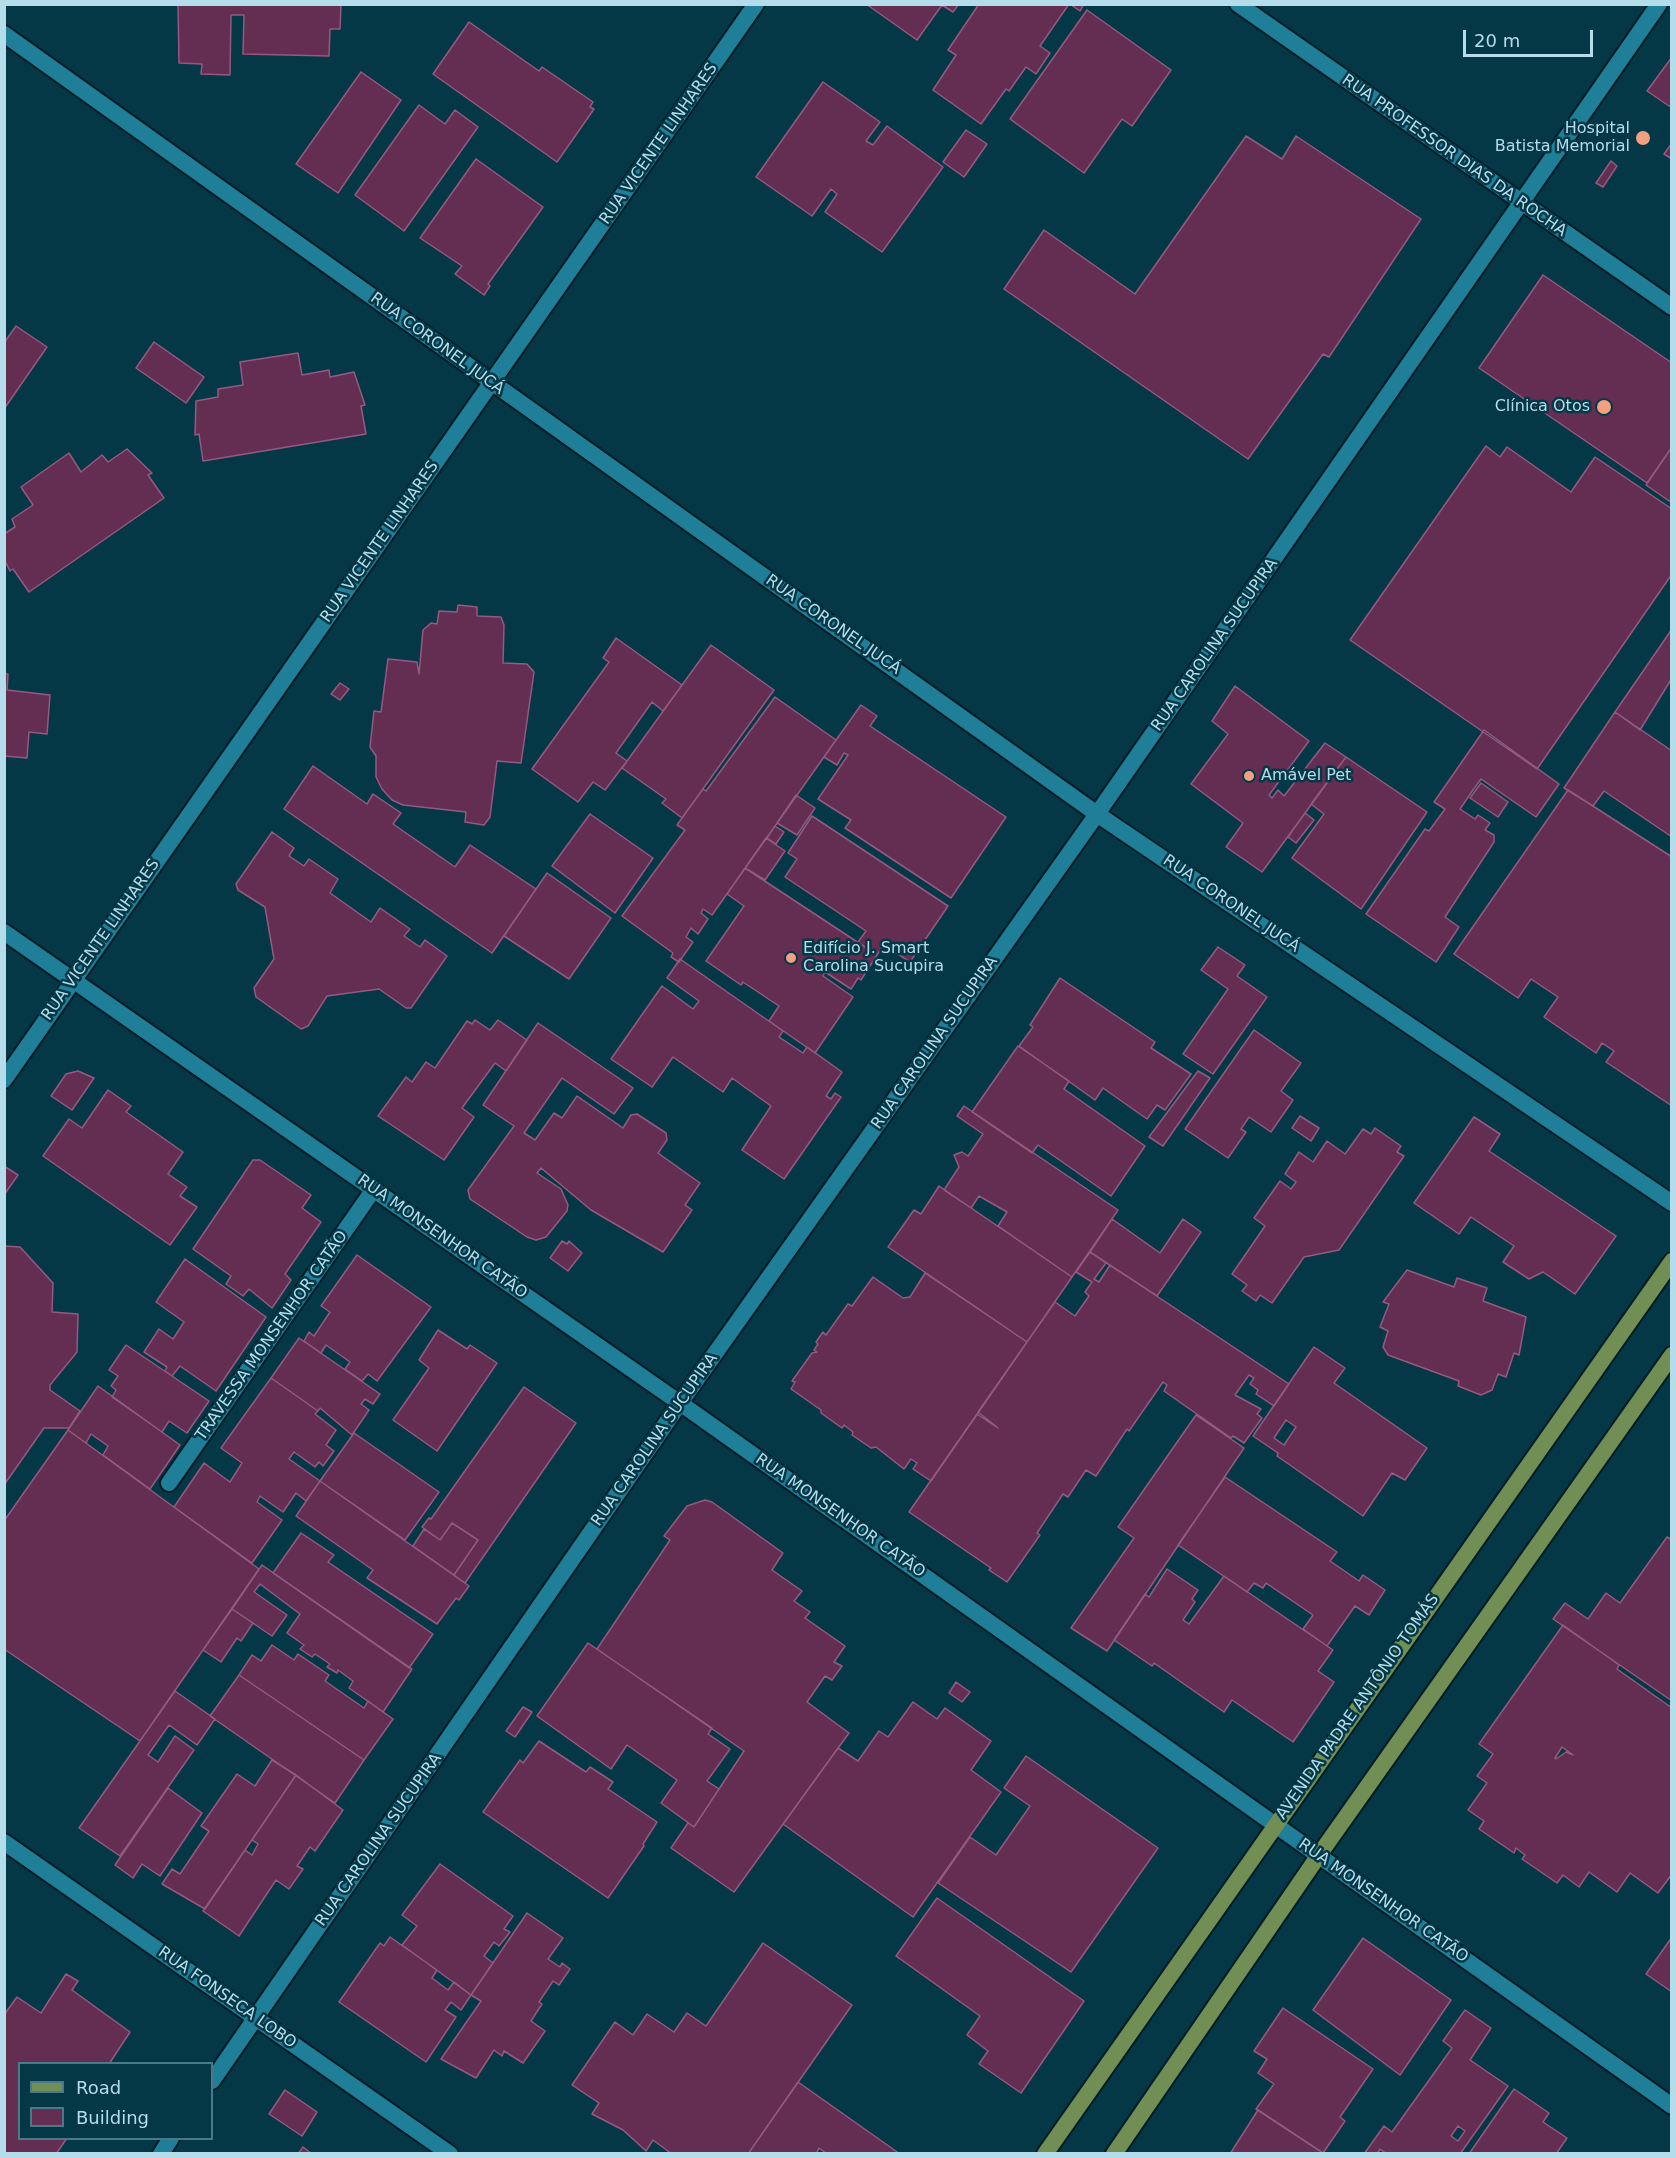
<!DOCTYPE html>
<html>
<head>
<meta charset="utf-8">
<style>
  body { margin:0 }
  #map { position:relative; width:1676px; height:2158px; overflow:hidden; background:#043846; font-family:"DejaVu Sans",sans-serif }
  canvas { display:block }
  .frame { position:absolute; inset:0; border:6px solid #b4dcea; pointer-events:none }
  .legend { position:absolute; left:18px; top:2062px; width:195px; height:78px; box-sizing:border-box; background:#043846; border:2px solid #4a7a88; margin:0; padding:8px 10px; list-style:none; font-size:18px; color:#b4dcea }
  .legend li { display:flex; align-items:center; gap:12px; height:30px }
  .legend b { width:30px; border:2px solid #4a7a88 }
  .scale { position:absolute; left:1463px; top:30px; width:130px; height:27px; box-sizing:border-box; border:3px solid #b4dcea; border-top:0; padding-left:8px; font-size:18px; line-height:21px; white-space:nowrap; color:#b4dcea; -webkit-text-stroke:4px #043846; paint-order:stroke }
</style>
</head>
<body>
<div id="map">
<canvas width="1676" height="2158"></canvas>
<div class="frame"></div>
<ul class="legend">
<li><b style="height:8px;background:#718e54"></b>Road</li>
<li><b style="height:16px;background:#642d52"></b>Building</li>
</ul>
<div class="scale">20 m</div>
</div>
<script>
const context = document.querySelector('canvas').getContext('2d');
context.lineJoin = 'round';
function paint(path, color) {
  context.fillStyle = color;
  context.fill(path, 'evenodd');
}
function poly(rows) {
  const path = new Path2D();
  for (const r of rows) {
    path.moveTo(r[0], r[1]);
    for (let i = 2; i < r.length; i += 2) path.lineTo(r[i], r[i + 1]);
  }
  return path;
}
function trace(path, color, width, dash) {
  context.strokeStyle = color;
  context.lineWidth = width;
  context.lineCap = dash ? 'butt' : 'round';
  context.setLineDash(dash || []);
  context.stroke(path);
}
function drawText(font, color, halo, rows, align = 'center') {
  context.font = font + ' "DejaVu Sans",sans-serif';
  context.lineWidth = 5;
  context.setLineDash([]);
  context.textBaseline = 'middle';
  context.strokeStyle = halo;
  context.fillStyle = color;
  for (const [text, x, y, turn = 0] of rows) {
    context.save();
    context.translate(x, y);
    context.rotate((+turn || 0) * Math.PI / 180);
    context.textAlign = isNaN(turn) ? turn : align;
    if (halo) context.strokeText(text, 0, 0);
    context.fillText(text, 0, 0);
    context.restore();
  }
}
const building = poly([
  [178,4,341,4,340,29,330,29,329,56,243,54,244,15,231,15,230,75,201,74,202,64,179,63,178,4],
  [866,4,959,4,953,12,942,5,917,40,866,4],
  [979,4,1069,4,1040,46,1050,53,1036,74,1026,67,1009,91,1006,89,981,124,933,90,956,55,948,50,979,4],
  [1070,4,1084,4,1080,11,1070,4],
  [1087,10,1171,70,1132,126,1122,119,1084,173,1010,119,1087,10],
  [469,22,539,71,542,67,593,102,590,107,594,109,557,162,433,74,469,22],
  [1672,57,1672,108,1647,91,1672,57],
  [361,72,401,100,338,193,296,164,361,72],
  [823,82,880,122,866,141,873,145,887,126,943,167,882,252,825,212,837,194,831,189,812,216,756,177,823,82],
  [419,105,445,124,455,110,478,127,404,231,355,195,419,105],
  [966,130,987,144,964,177,943,162,966,130],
  [1246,136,1282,159,1296,136,1421,219,1329,357,1323,354,1248,459,1004,289,1044,230,1135,294,1246,136],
  [1672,143,1672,159,1664,154,1672,143],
  [476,159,543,207,488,284,490,286,484,295,455,274,462,266,420,238,476,159],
  [1611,161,1617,166,1603,187,1596,183,1611,161],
  [1543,275,1672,363,1672,447,1647,483,1479,368,1543,275],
  [16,326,47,347,4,409,4,343,16,326],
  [154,342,204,377,186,403,136,368,154,342],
  [298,353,302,375,329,370,330,377,354,372,365,405,361,406,366,434,203,461,199,434,195,435,196,401,218,397,218,389,243,385,240,362,298,353],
  [1486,446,1500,457,1507,447,1571,492,1595,457,1672,509,1672,574,1537,769,1350,640,1486,446],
  [1672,447,1672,503,1646,485,1672,447],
  [127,449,152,473,148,475,164,498,29,592,13,569,10,571,4,559,4,534,15,527,12,519,33,505,21,487,69,453,81,472,102,455,108,462,127,449],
  [458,605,477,607,477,616,501,617,504,625,503,663,527,664,534,672,521,763,497,761,490,817,484,825,465,822,466,812,403,805,392,800,382,789,376,777,376,756,370,747,374,711,381,712,388,659,417,662,419,674,423,630,431,623,437,624,439,611,457,612,458,605],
  [1672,629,1672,678,1640,730,1615,712,1672,629],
  [616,638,682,685,663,711,652,702,616,753,627,761,605,790,593,782,578,802,532,769,609,662,603,658,616,638],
  [711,645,774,690,682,818,662,803,666,799,622,768,711,645],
  [4,674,8,674,7,690,50,695,47,734,29,732,27,758,4,756,4,674],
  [340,683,349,689,340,700,331,694,340,683],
  [1235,686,1309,741,1269,795,1272,798,1278,790,1284,796,1325,743,1346,757,1262,872,1226,847,1243,823,1191,784,1228,734,1212,721,1235,686],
  [775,697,836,740,712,915,703,909,701,913,708,919,698,934,691,928,686,937,693,942,679,962,671,957,673,953,622,916,685,830,677,825,703,789,706,791,775,697],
  [861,705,877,716,870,726,1006,817,951,898,845,828,851,820,818,799,848,755,844,753,837,765,824,757,861,705],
  [1615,712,1672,751,1672,837,1604,791,1593,806,1564,788,1615,712],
  [1484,730,1559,784,1536,817,1481,779,1473,790,1460,809,1475,819,1478,815,1490,823,1485,830,1494,835,1494,842,1445,917,1459,927,1436,962,1366,914,1425,829,1429,831,1445,809,1434,802,1484,730],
  [1346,757,1427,812,1361,909,1292,858,1324,814,1311,804,1346,757],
  [313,766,367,804,373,794,401,813,393,824,455,867,470,845,536,889,492,953,284,809,313,766],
  [1481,783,1508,802,1498,817,1470,798,1481,783],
  [1568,790,1672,857,1672,1106,1606,1062,1614,1051,1602,1043,1596,1053,1544,1017,1558,997,1531,979,1518,998,1454,954,1568,790],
  [796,795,815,808,797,835,777,823,796,795],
  [1305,813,1314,820,1296,843,1288,837,1305,813],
  [590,814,653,858,615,913,552,866,590,814],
  [812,816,948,906,910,962,884,945,877,955,858,942,866,931,785,877,797,859,788,853,812,816],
  [775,826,784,832,776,844,767,838,775,826],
  [272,832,294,848,289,856,304,866,309,859,338,879,330,893,371,922,380,908,410,929,404,936,420,947,425,940,447,956,411,1008,406,1008,379,989,327,996,308,1026,301,1029,256,997,254,988,274,959,265,907,238,890,236,884,272,832],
  [766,838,785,851,765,880,745,868,766,838],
  [745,868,877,955,861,980,858,978,851,989,825,972,823,976,853,997,815,1053,769,1021,779,1006,743,982,741,985,706,961,744,906,727,894,745,868],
  [547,873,611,918,569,979,504,936,547,873],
  [1218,947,1245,965,1237,976,1267,997,1213,1074,1183,1054,1228,989,1201,970,1218,947],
  [680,959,783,1031,779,1037,803,1053,807,1047,842,1072,826,1096,831,1099,835,1093,841,1097,784,1179,742,1150,771,1106,732,1078,723,1092,673,1057,652,1087,611,1059,662,986,693,1009,699,1001,667,978,680,959],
  [1060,978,1155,1042,1151,1048,1191,1074,1165,1110,1157,1105,1147,1119,1103,1088,1095,1100,1019,1046,1033,1027,1030,1025,1060,978],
  [475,1020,490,1030,498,1020,527,1040,506,1071,495,1063,462,1108,474,1117,444,1160,378,1116,406,1077,412,1082,426,1062,435,1068,467,1021,472,1024,475,1020],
  [538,1023,633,1088,614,1114,562,1078,524,1133,535,1140,554,1113,562,1118,577,1096,623,1128,631,1115,637,1114,666,1133,667,1140,658,1153,700,1183,685,1205,692,1210,663,1252,591,1210,541,1168,537,1173,561,1189,568,1205,567,1211,546,1237,536,1240,527,1237,470,1199,468,1190,514,1126,483,1105,538,1023],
  [1254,1030,1301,1063,1281,1091,1293,1100,1271,1132,1249,1117,1241,1129,1246,1132,1228,1158,1185,1129,1254,1030],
  [1018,1046,1069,1081,1064,1089,1145,1146,1111,1196,1038,1145,1032,1153,972,1112,1018,1046],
  [78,1071,94,1078,72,1110,51,1096,66,1074,78,1071],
  [1198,1071,1210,1078,1163,1146,1149,1137,1198,1071],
  [108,1090,131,1106,126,1112,183,1152,168,1174,187,1187,180,1196,197,1207,170,1245,43,1156,69,1119,82,1128,108,1090],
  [964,1106,1118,1210,1072,1277,998,1226,1007,1212,979,1196,971,1208,944,1190,959,1167,954,1155,962,1152,968,1156,983,1134,957,1116,964,1106],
  [1300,1116,1319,1128,1311,1141,1292,1128,1300,1116],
  [1474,1117,1500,1134,1489,1151,1616,1236,1575,1294,1543,1272,1529,1279,1503,1262,1514,1246,1471,1217,1459,1234,1414,1203,1474,1117],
  [1375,1128,1401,1146,1397,1152,1404,1156,1339,1250,1304,1257,1272,1303,1260,1295,1256,1301,1242,1291,1247,1285,1232,1274,1265,1226,1254,1218,1280,1181,1291,1189,1296,1182,1285,1174,1299,1152,1313,1162,1327,1141,1345,1154,1363,1129,1371,1134,1375,1128],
  [253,1160,260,1160,311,1195,302,1208,321,1222,285,1274,291,1280,272,1308,249,1289,243,1296,226,1284,231,1276,193,1249,253,1160],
  [4,1166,18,1175,4,1195,4,1166],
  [939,1186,1072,1277,1027,1342,888,1247,914,1210,921,1214,939,1186],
  [1112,1219,1160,1253,1183,1219,1201,1232,1157,1296,1090,1252,1112,1219],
  [562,1241,567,1244,569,1241,582,1253,568,1271,550,1258,562,1241],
  [4,1246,20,1247,53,1283,52,1312,78,1314,77,1352,50,1385,50,1390,80,1411,69,1428,44,1428,4,1485,4,1246],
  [1090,1252,1106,1263,1094,1279,1099,1282,1110,1265,1289,1384,1274,1406,1256,1394,1258,1390,1250,1384,1254,1378,1249,1375,1235,1395,1261,1409,1257,1414,1262,1418,1244,1443,1233,1436,1231,1438,1164,1391,1167,1385,1163,1382,1129,1431,1127,1429,1096,1476,1086,1470,1068,1497,1063,1494,1037,1533,1040,1535,1007,1582,989,1570,991,1568,909,1512,977,1414,998,1428,978,1412,1055,1302,1075,1316,1089,1296,1085,1292,1092,1282,1076,1272,1090,1252],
  [357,1255,431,1307,377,1381,368,1374,362,1381,345,1369,350,1362,326,1345,321,1353,304,1341,309,1332,314,1336,330,1312,321,1306,357,1255],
  [185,1259,266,1317,216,1391,180,1366,172,1376,165,1371,167,1367,144,1352,159,1329,173,1339,184,1322,156,1302,185,1259],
  [1407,1270,1454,1287,1457,1278,1487,1288,1483,1301,1526,1317,1519,1355,1514,1353,1506,1377,1498,1374,1492,1390,1481,1395,1458,1386,1459,1381,1388,1355,1383,1347,1388,1331,1380,1327,1389,1304,1383,1302,1407,1270],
  [925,1273,1027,1342,931,1481,913,1469,917,1463,911,1459,904,1469,876,1447,871,1448,852,1435,853,1432,844,1425,842,1428,821,1413,821,1410,791,1389,795,1382,792,1381,812,1353,817,1352,814,1350,818,1344,816,1342,823,1332,826,1335,848,1304,852,1306,873,1277,903,1298,910,1297,925,1273],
  [438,1330,467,1349,470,1345,497,1363,437,1451,393,1420,429,1368,419,1360,438,1330],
  [299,1338,380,1394,373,1404,365,1399,361,1404,369,1410,352,1435,320,1408,318,1411,271,1378,299,1338],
  [126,1345,209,1401,187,1433,169,1421,162,1432,112,1397,116,1390,111,1386,118,1376,109,1370,126,1345],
  [1314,1347,1345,1368,1334,1383,1427,1448,1405,1480,1392,1473,1363,1516,1277,1456,1278,1453,1253,1436,1314,1347],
  [1286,1420,1296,1427,1284,1445,1274,1438,1286,1420],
  [271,1378,318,1411,315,1414,336,1430,326,1445,334,1451,323,1466,319,1462,315,1467,294,1452,289,1459,320,1481,306,1501,296,1493,283,1512,260,1496,257,1502,282,1520,252,1563,174,1507,204,1463,230,1482,242,1463,221,1448,271,1378],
  [98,1386,180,1445,150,1489,103,1455,108,1446,91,1434,86,1443,68,1430,98,1386],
  [524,1387,576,1423,465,1583,454,1575,478,1540,452,1523,440,1540,422,1527,429,1518,431,1519,524,1387],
  [1196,1415,1244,1448,1107,1651,1071,1628,1134,1538,1118,1527,1196,1415],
  [68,1430,259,1569,140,1741,4,1649,4,1521,68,1430],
  [354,1433,439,1492,405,1540,320,1481,354,1433],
  [1225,1477,1337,1552,1330,1561,1359,1581,1363,1575,1385,1590,1369,1615,1355,1606,1327,1646,1303,1629,1313,1615,1266,1583,1263,1588,1254,1583,1247,1592,1178,1545,1225,1477],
  [320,1481,469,1586,459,1600,456,1598,437,1624,367,1578,373,1570,296,1516,320,1481],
  [705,1500,712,1502,783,1553,772,1570,802,1591,794,1601,810,1612,805,1618,845,1646,834,1662,842,1666,832,1680,825,1676,807,1702,849,1733,734,1892,671,1848,688,1823,694,1827,744,1751,597,1649,670,1540,664,1536,687,1506,705,1500],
  [452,1523,478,1540,454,1575,413,1546,424,1529,440,1540,452,1523],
  [301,1533,334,1555,328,1562,433,1634,409,1668,273,1573,301,1533],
  [1667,1537,1672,1540,1672,1701,1553,1619,1565,1603,1588,1619,1606,1593,1620,1603,1667,1537],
  [262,1565,412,1669,383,1712,349,1688,353,1681,338,1670,337,1673,327,1667,330,1664,315,1654,312,1657,300,1649,304,1645,287,1633,300,1614,260,1584,254,1592,287,1615,272,1636,232,1609,262,1565],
  [1167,1569,1198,1590,1192,1599,1195,1602,1183,1620,1189,1624,1224,1576,1333,1650,1318,1671,1334,1682,1293,1742,1232,1700,1224,1712,1154,1663,1152,1666,1114,1640,1145,1594,1149,1597,1167,1569],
  [232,1609,253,1623,241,1641,237,1638,221,1662,203,1650,232,1609],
  [1563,1625,1619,1665,1617,1669,1672,1708,1672,1874,1658,1893,1630,1873,1617,1892,1589,1872,1579,1887,1563,1875,1557,1883,1522,1859,1525,1855,1516,1848,1514,1853,1479,1829,1484,1821,1468,1810,1487,1783,1477,1776,1493,1754,1479,1744,1563,1625],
  [1562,1747,1573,1755,1566,1752,1556,1759,1555,1758,1562,1747],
  [588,1643,712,1728,708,1734,730,1749,707,1781,719,1789,694,1827,661,1803,677,1780,627,1745,611,1769,537,1716,588,1643],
  [272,1645,294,1660,298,1654,329,1675,325,1681,364,1708,368,1701,393,1719,364,1760,239,1675,252,1655,261,1661,272,1645],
  [239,1675,364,1760,335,1803,210,1716,239,1675],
  [956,1682,970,1692,962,1702,949,1693,956,1682],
  [175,1691,215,1719,197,1745,169,1725,148,1755,158,1762,175,1736,194,1750,120,1856,79,1828,175,1691],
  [913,1702,937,1719,945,1708,991,1741,971,1770,1001,1792,913,1917,783,1824,838,1748,858,1761,879,1731,888,1737,913,1702],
  [523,1707,532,1712,515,1737,506,1731,523,1707],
  [539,1741,586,1772,590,1767,613,1782,608,1789,657,1822,643,1844,644,1846,608,1898,483,1812,520,1760,523,1763,539,1741],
  [1026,1756,1158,1848,1071,1972,938,1883,970,1837,996,1855,1005,1842,1030,1806,1004,1788,1026,1756],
  [272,1760,296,1775,205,1909,162,1884,172,1869,180,1874,209,1831,201,1826,237,1774,255,1786,272,1760],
  [296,1775,343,1810,315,1851,310,1847,297,1866,303,1869,289,1889,276,1880,239,1936,203,1911,245,1850,252,1855,258,1844,252,1840,296,1775],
  [168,1788,202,1813,160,1876,142,1864,133,1878,115,1865,168,1788],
  [440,1864,513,1916,504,1929,510,1932,499,1946,494,1942,484,1956,493,1963,471,1995,402,1945,417,1926,402,1915,440,1864],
  [937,1898,1084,2001,1021,2093,979,2064,988,2051,967,2035,980,2016,896,1956,937,1898],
  [527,1913,563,1938,548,1959,560,1967,562,1963,570,1969,559,1985,553,1981,539,2002,542,2004,531,2021,545,2031,523,2063,504,2051,502,2056,494,2050,476,2078,441,2059,481,2001,471,1995,527,1913],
  [390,1937,437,1970,432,1978,448,1990,454,1982,471,1995,461,2010,451,2002,445,2010,456,2017,426,2062,339,2002,380,1943,384,1946,390,1937],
  [1672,1937,1672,1992,1646,1974,1672,1937],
  [1363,1938,1451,2000,1400,2075,1313,2010,1363,1938],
  [763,1943,852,2005,748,2154,672,2154,653,2140,646,2151,623,2130,592,2114,599,2103,572,2085,615,2022,633,2035,647,2014,674,2032,687,2013,706,2026,763,1943],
  [66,1974,78,1981,72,1990,130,2032,109,2064,20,2064,20,2138,67,2138,56,2154,4,2154,4,2015,17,1997,41,2013,66,1974],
  [1283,2008,1373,2069,1340,2117,1345,2121,1323,2153,1256,2109,1274,2084,1258,2073,1267,2059,1254,2051,1283,2008],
  [1465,2010,1491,2028,1470,2060,1508,2086,1460,2154,1387,2154,1380,2149,1377,2154,1364,2154,1384,2126,1392,2132,1452,2048,1443,2041,1465,2010],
  [1458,2126,1465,2131,1458,2141,1451,2136,1458,2126],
  [798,2082,900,2154,827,2154,819,2148,816,2154,748,2154,798,2082],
  [1514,2089,1549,2113,1543,2122,1567,2138,1556,2154,1469,2154,1514,2089],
  [285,2090,317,2112,302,2136,269,2114,285,2090],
  [1258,2110,1323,2153,1323,2154,1230,2154,1258,2110],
  [303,2147,312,2154,298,2154,303,2147]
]);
paint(building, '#642d52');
trace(building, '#945a80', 1.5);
const minor = poly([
  [1238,4,1672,307],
  [4,34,1097,814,1672,1203],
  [4,1080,756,4],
  [169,1483,374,1189],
  [4,1842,450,2154],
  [212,2081,680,1403,1097,814,1659,4],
  [161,2154,171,2138]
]);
const tertiary = poly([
  [4,932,680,1403,1672,2106]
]);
const primary = poly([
  [1045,2154,1672,1261],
  [1114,2154,1319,1855,1672,1355]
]);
trace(minor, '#021d26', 20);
trace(tertiary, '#021d26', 20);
trace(primary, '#021d26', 20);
trace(minor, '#1f7e98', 16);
trace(tertiary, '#1f7e98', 16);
trace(primary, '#718e54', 16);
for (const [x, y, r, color] of [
  [1643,138,8,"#f2a081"],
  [1604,407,8,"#f2a081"],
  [1249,776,6,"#f2a081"],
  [791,958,6,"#f2a081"]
]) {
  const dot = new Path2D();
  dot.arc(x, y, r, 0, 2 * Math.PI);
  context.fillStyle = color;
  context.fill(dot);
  trace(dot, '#043846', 2);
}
drawText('16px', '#b4dcea', '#043846', [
  ["Hospital",1630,129],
  ["Batista Memorial",1630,147],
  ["Clínica Otos",1590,407],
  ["Amável Pet",1261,776,"left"],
  ["Edifício J. Smart",803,949,"left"],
  ["Carolina Sucupira",803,967,"left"]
], 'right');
drawText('16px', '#b4dcea', '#043846', [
  ["RUA VICENTE LINHARES",659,144,-55],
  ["RUA PROFESSOR DIAS DA ROCHA",1454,156,35],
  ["RUA CORONEL JUCÁ",437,344,36],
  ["RUA VICENTE LINHARES",380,542,-55],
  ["RUA CORONEL JUCÁ",833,625,35],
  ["RUA CAROLINA SUCUPIRA",1215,645,-55],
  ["RUA CORONEL JUCÁ",1231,904,34],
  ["RUA VICENTE LINHARES",101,940,-55],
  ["RUA CAROLINA SUCUPIRA",935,1043,-55],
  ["RUA MONSENHOR CATÃO",442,1237,35],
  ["TRAVESSA MONSENHOR CATÃO",272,1336,-55],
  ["RUA CAROLINA SUCUPIRA",655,1440,-55],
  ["RUA MONSENHOR CATÃO",840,1516,35],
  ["AVENIDA PADRE ANTÔNIO TOMÁS",1358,1707,-55],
  ["RUA CAROLINA SUCUPIRA",379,1840,-55],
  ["RUA MONSENHOR CATÃO",1383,1901,35],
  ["RUA FONSECA LOBO",227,1998,35]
]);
</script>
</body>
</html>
